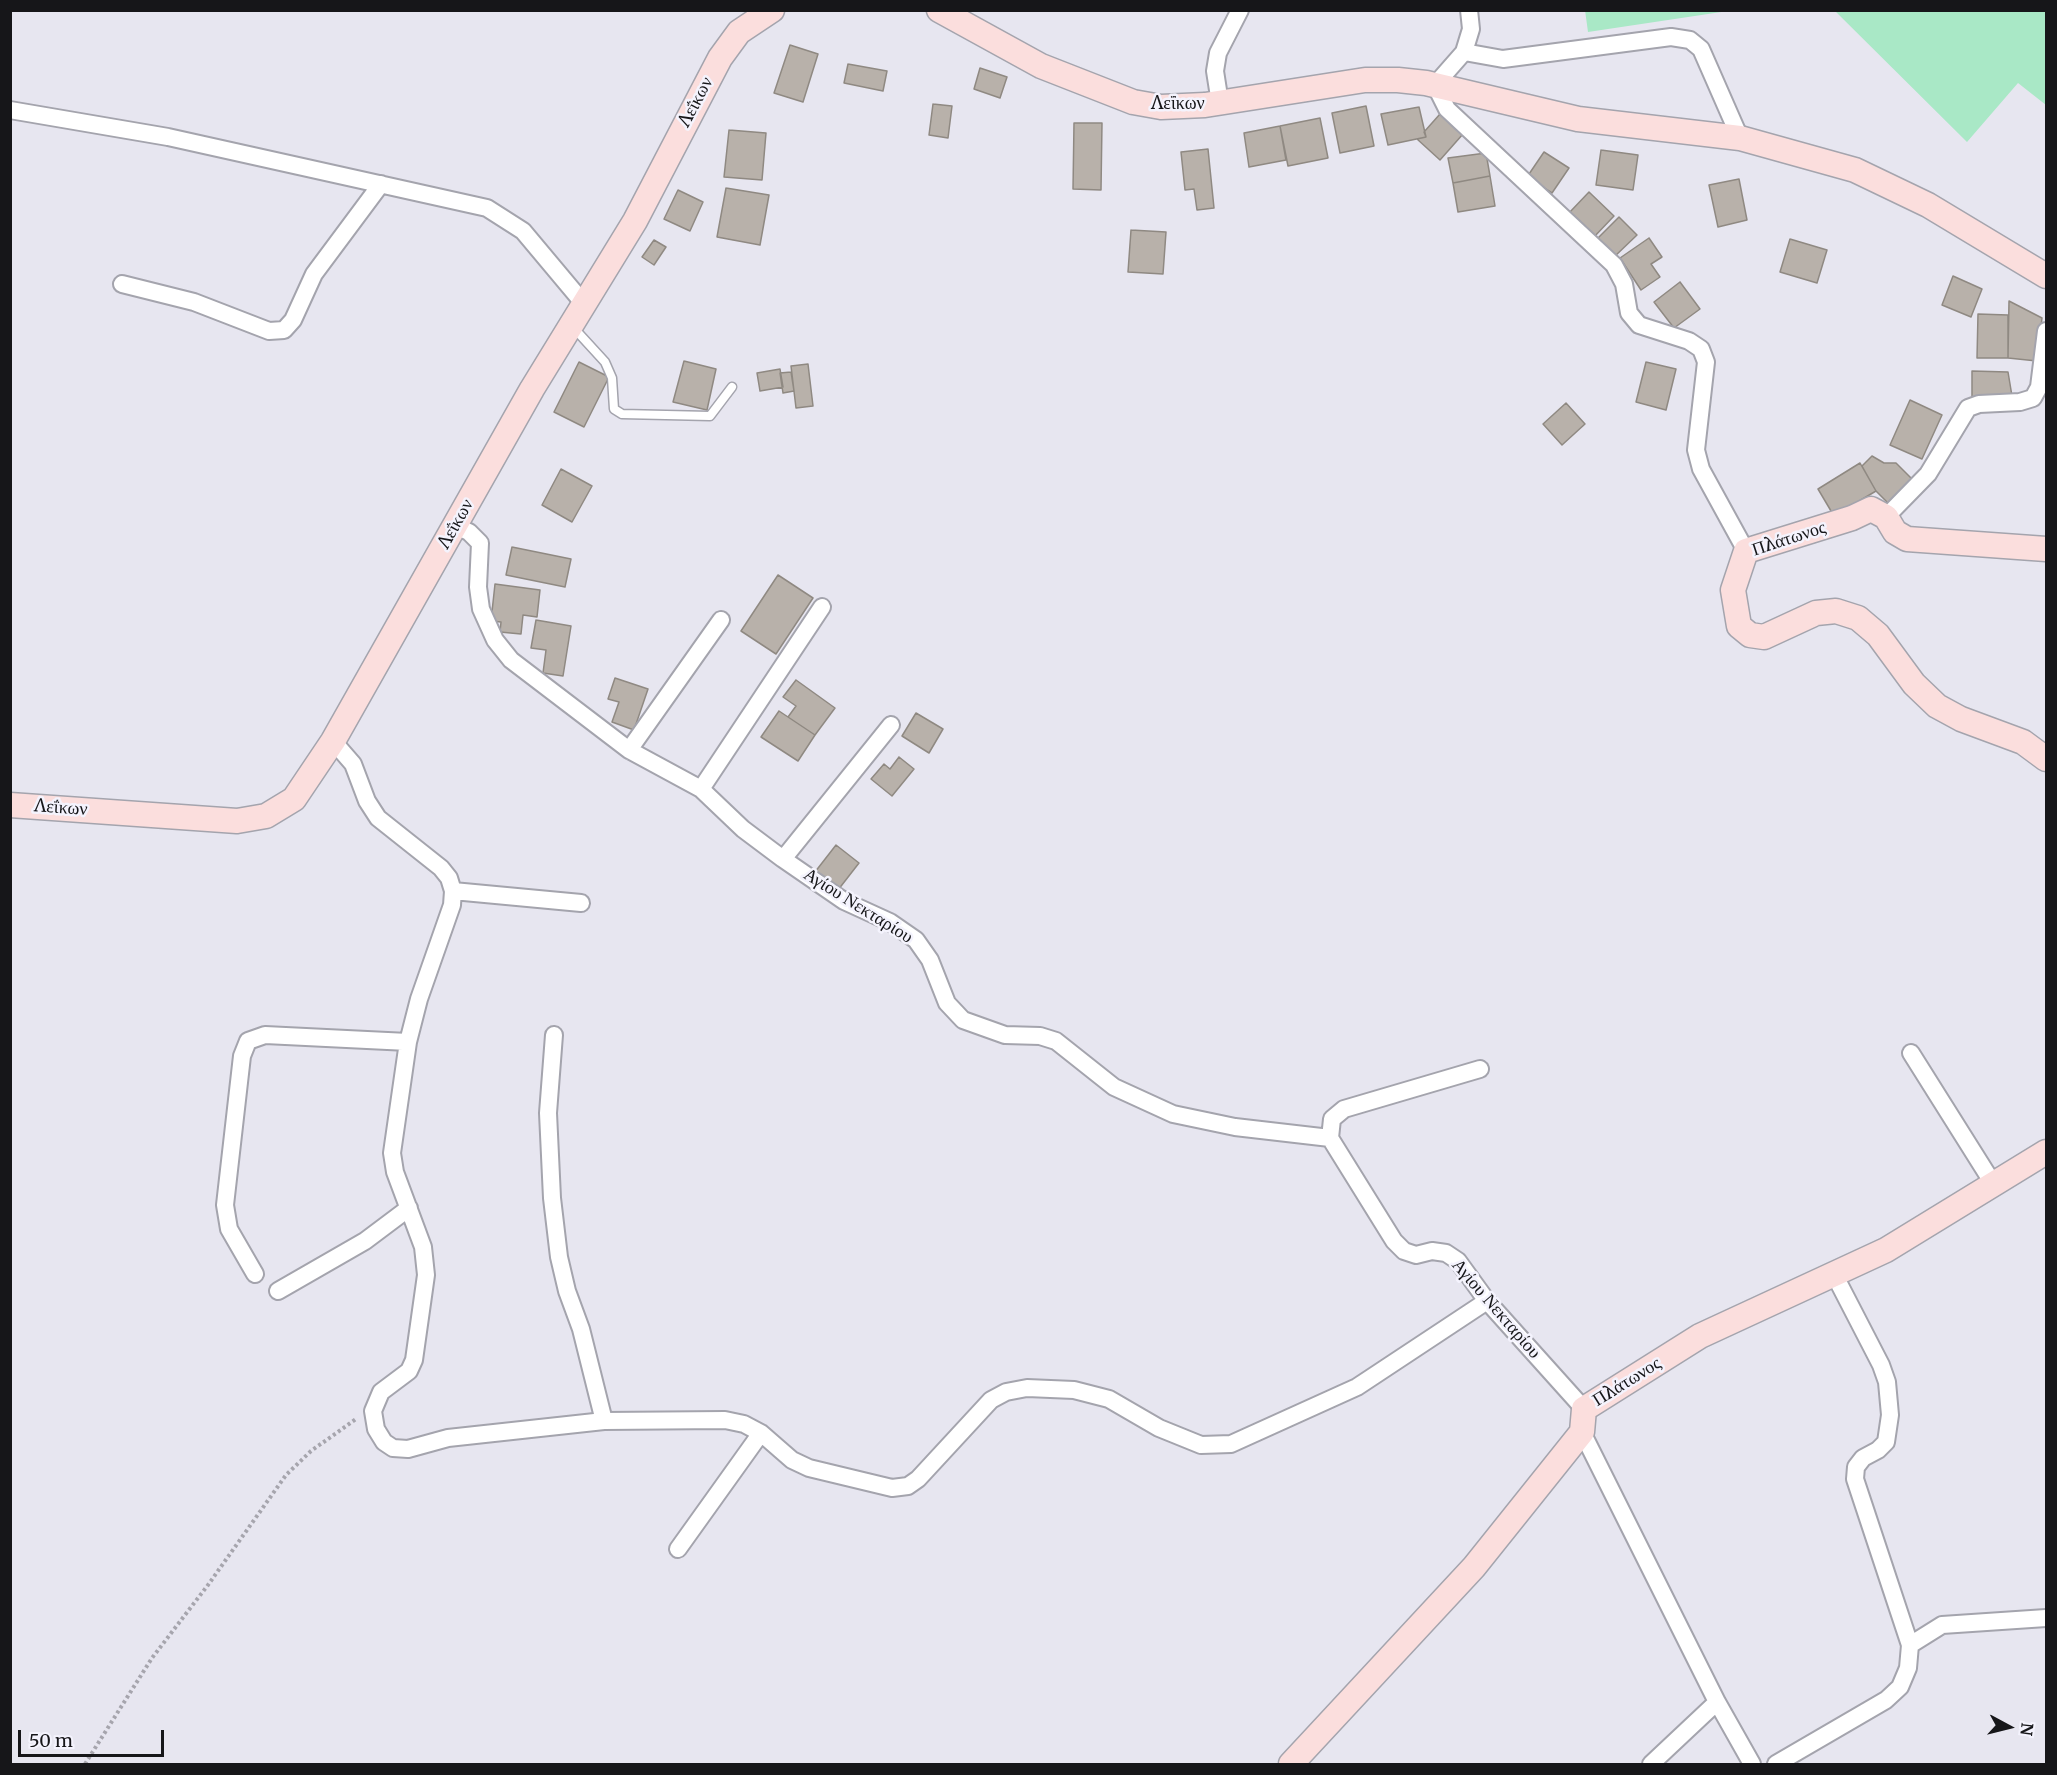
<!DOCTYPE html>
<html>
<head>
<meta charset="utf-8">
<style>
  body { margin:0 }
  #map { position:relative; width:2057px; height:1775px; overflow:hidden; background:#e7e6f0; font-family:Merriweather,serif }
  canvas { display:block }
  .frame { position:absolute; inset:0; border:12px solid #161619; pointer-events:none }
  .north { position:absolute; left:1979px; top:1697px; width:60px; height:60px; -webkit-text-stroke:4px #f4f3fd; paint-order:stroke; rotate:97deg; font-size:16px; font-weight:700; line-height:24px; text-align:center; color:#161619 }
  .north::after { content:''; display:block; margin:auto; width:21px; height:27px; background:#161619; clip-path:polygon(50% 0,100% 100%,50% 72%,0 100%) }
  .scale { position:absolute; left:18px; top:1730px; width:146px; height:27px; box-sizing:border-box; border:3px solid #161619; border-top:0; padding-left:8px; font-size:18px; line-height:21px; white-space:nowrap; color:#161619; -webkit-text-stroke:4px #f4f3fd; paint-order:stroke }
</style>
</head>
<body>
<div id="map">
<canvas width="2057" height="1775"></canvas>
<div class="frame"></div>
<div class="north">N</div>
<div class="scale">50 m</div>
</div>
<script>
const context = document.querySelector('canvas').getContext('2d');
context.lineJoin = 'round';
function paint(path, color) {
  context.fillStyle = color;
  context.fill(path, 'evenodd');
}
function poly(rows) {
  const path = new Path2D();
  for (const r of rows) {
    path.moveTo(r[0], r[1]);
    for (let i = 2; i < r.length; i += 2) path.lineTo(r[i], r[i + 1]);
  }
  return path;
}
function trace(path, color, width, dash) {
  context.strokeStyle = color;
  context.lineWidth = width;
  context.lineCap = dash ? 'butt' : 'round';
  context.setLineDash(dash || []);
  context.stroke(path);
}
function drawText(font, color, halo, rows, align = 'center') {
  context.font = font + ' Merriweather,serif';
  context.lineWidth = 5;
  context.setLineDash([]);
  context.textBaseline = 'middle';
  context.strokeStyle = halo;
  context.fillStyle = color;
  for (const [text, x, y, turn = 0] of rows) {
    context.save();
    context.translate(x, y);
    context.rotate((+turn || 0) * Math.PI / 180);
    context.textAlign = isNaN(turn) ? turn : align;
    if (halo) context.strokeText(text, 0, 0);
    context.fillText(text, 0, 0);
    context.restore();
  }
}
paint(poly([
  [1585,10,1728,10,1728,11,1588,32],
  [1835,11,2046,11,2046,105,2018,83,1967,142]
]), '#a9e8c6');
const building = poly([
  [790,45,818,54,803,102,774,93,790,45],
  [848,64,887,71,883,91,844,83,848,64],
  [980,68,1007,77,1000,98,974,89,980,68],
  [933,104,952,106,948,138,929,135,933,104],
  [1366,106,1374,146,1340,153,1332,113,1366,106],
  [1419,107,1426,137,1388,145,1381,114,1419,107],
  [1440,114,1463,134,1440,160,1417,139,1426,137,1424,132,1440,114],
  [1320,118,1328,158,1288,166,1280,126,1320,118],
  [1074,123,1102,123,1101,190,1073,189,1074,123],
  [1280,126,1286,160,1249,167,1244,133,1280,126],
  [729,130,766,133,762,180,724,177,729,130],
  [1208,149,1214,208,1197,210,1194,189,1185,190,1181,152,1208,149],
  [1601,150,1638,155,1633,190,1596,185,1601,150],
  [1544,152,1569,168,1552,193,1527,177,1544,152],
  [1486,153,1490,176,1453,183,1448,158,1486,153],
  [1490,176,1495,206,1458,212,1453,183,1490,176],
  [1739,179,1747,220,1718,227,1709,185,1739,179],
  [726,188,769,195,760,245,717,237,726,188],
  [678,190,703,202,690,231,664,219,678,190],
  [1589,192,1614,216,1593,238,1568,214,1589,192],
  [1619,217,1637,235,1613,258,1596,240,1619,217],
  [1131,230,1166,232,1163,274,1128,272,1131,230],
  [1649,238,1662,257,1651,264,1660,277,1641,290,1620,258,1649,238],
  [1790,239,1827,250,1817,283,1780,272,1790,239],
  [654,240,666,247,654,265,642,257,654,240],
  [1953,276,1982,289,1971,317,1942,305,1953,276],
  [1680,282,1700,309,1674,328,1654,302,1680,282],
  [2009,301,2042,318,2037,361,2008,358,2009,301],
  [1978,314,2008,315,2008,358,1977,358,1978,314],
  [684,361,716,369,707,410,673,402,684,361],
  [579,362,609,377,584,427,554,412,579,362],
  [1646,362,1676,369,1666,410,1636,402,1646,362],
  [808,364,813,406,796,408,791,366,808,364],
  [780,369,783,387,760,391,757,373,780,369],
  [1972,371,2008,372,2012,396,1972,400,1972,371],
  [791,372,794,391,783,393,780,373,791,372],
  [1910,400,1942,415,1922,459,1890,445,1910,400],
  [1566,403,1585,424,1562,445,1543,424,1566,403],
  [1872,456,1884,463,1896,463,1913,480,1890,505,1876,491,1862,466,1872,456],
  [1860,463,1876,491,1834,516,1818,489,1860,463],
  [561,469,592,486,572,522,542,505,561,469],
  [512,547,571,559,565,587,506,575,512,547],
  [778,575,813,598,776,654,741,631,778,575],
  [495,584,540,590,537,617,523,615,521,634,500,632,501,622,491,621,495,584],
  [536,620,571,626,563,676,543,673,546,650,531,648,536,620],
  [615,678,648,689,634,730,612,722,619,702,608,699,615,678],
  [796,680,835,708,815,735,788,717,796,706,783,697,796,680],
  [779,711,815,735,798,761,761,737,779,711],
  [916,713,943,729,929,753,902,736,916,713],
  [899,757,914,769,892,796,871,779,884,764,890,769,899,757],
  [836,845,859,863,838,890,815,872,836,845]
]);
paint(building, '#b8b1aa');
trace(building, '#8f8982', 1.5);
const lane = poly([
  [572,326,605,362,612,378,614,409,622,414,710,416,732,387]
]);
const street = poly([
  [1469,10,1471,29,1464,52,1435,85,1447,109,1614,265,1624,284,1629,313,1639,325,1689,341,1701,349,1706,362,1696,450,1701,469,1746,551],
  [1464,52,1503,59,1671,37,1690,40,1701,49,1740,138],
  [1220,103,1215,71,1218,53,1240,10],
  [10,110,168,137,487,208,523,231,585,305],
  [122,284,194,302,269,331,284,330,293,320,314,274,381,184],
  [1886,517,1928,474,1968,408,1979,404,2020,402,2033,398,2039,387,2046,331],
  [455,526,469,532,480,543,478,587,481,609,495,640,511,660,629,750,701,789,743,829,783,859,844,901,890,922,916,940,930,960,947,1003,963,1020,1005,1035,1040,1036,1056,1041,1114,1087,1173,1114,1235,1127,1330,1138,1394,1241,1404,1251,1416,1255,1432,1251,1446,1253,1458,1261,1487,1301,1584,1409],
  [333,741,353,764,367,801,378,818,441,868,449,878,453,891,452,905,419,999,408,1042,392,1153,395,1172,423,1247,426,1275,414,1360,409,1371,381,1392,373,1411,376,1429,384,1442,393,1448,408,1449,448,1438,604,1421,725,1420,744,1424,761,1433,792,1460,809,1468,892,1488,908,1486,918,1479,991,1400,1006,1392,1027,1388,1074,1390,1109,1399,1159,1428,1201,1445,1231,1444,1357,1387,1487,1301],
  [629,750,721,620],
  [701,789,822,607],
  [783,859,891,725],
  [453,891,581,903],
  [554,1035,548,1113,552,1198,559,1257,567,1291,581,1329,604,1421],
  [1911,1053,1994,1185],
  [1330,1138,1332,1119,1344,1109,1480,1069],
  [255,1274,229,1229,225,1205,242,1056,248,1041,265,1035,408,1042],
  [278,1291,365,1241,409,1208],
  [1582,1432,1717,1702,1752,1764],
  [678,1549,761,1433],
  [1910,1645,1942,1625,2046,1618],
  [1651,1764,1717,1702],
  [1776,1764,1886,1700,1900,1687,1908,1668,1910,1645,1855,1479,1856,1467,1863,1458,1878,1450,1886,1442,1890,1415,1887,1382,1881,1365,1834,1274]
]);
const secondary = poly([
  [939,10,1041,66,1133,102,1161,107,1205,105,1365,80,1398,80,1426,83,1578,119,1740,138,1855,170,1928,205,2046,276],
  [2046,549,1907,539,1895,532,1886,517,1871,509,1852,518,1746,551,1733,590,1739,626,1750,635,1764,637,1816,613,1836,611,1858,618,1878,635,1914,684,1937,706,1961,719,2023,742,2046,759],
  [10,805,237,821,266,816,294,799,333,741,532,389,635,221,720,58,739,32,772,10],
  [1291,1764,1474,1567,1582,1432,1584,1409,1700,1336,1886,1250,2046,1152]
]);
trace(lane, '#a4a4ad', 11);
trace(street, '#a4a4ad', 20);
trace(secondary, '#a4a4ad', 27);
trace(poly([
  [85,1764,152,1658,208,1585,286,1475,311,1451,356,1419]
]), '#a6a5ad', 4, [3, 3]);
trace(lane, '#fff', 8);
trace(street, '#fff', 16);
trace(secondary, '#fbdedd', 24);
drawText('18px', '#161619', '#f4f3fd', [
  ["Λεΐκων",696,102,-62],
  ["Λεΐκων",1178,104],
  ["Λεΐκων",456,524,-61],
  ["Πλάτωνος",1789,539,-18],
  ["Λεΐκων",61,808,4],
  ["Αγίου Νεκταρίου",858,906,32],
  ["Αγίου Νεκταρίου",1496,1309,49],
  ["Πλάτωνος",1627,1382,-32]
]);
</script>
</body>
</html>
